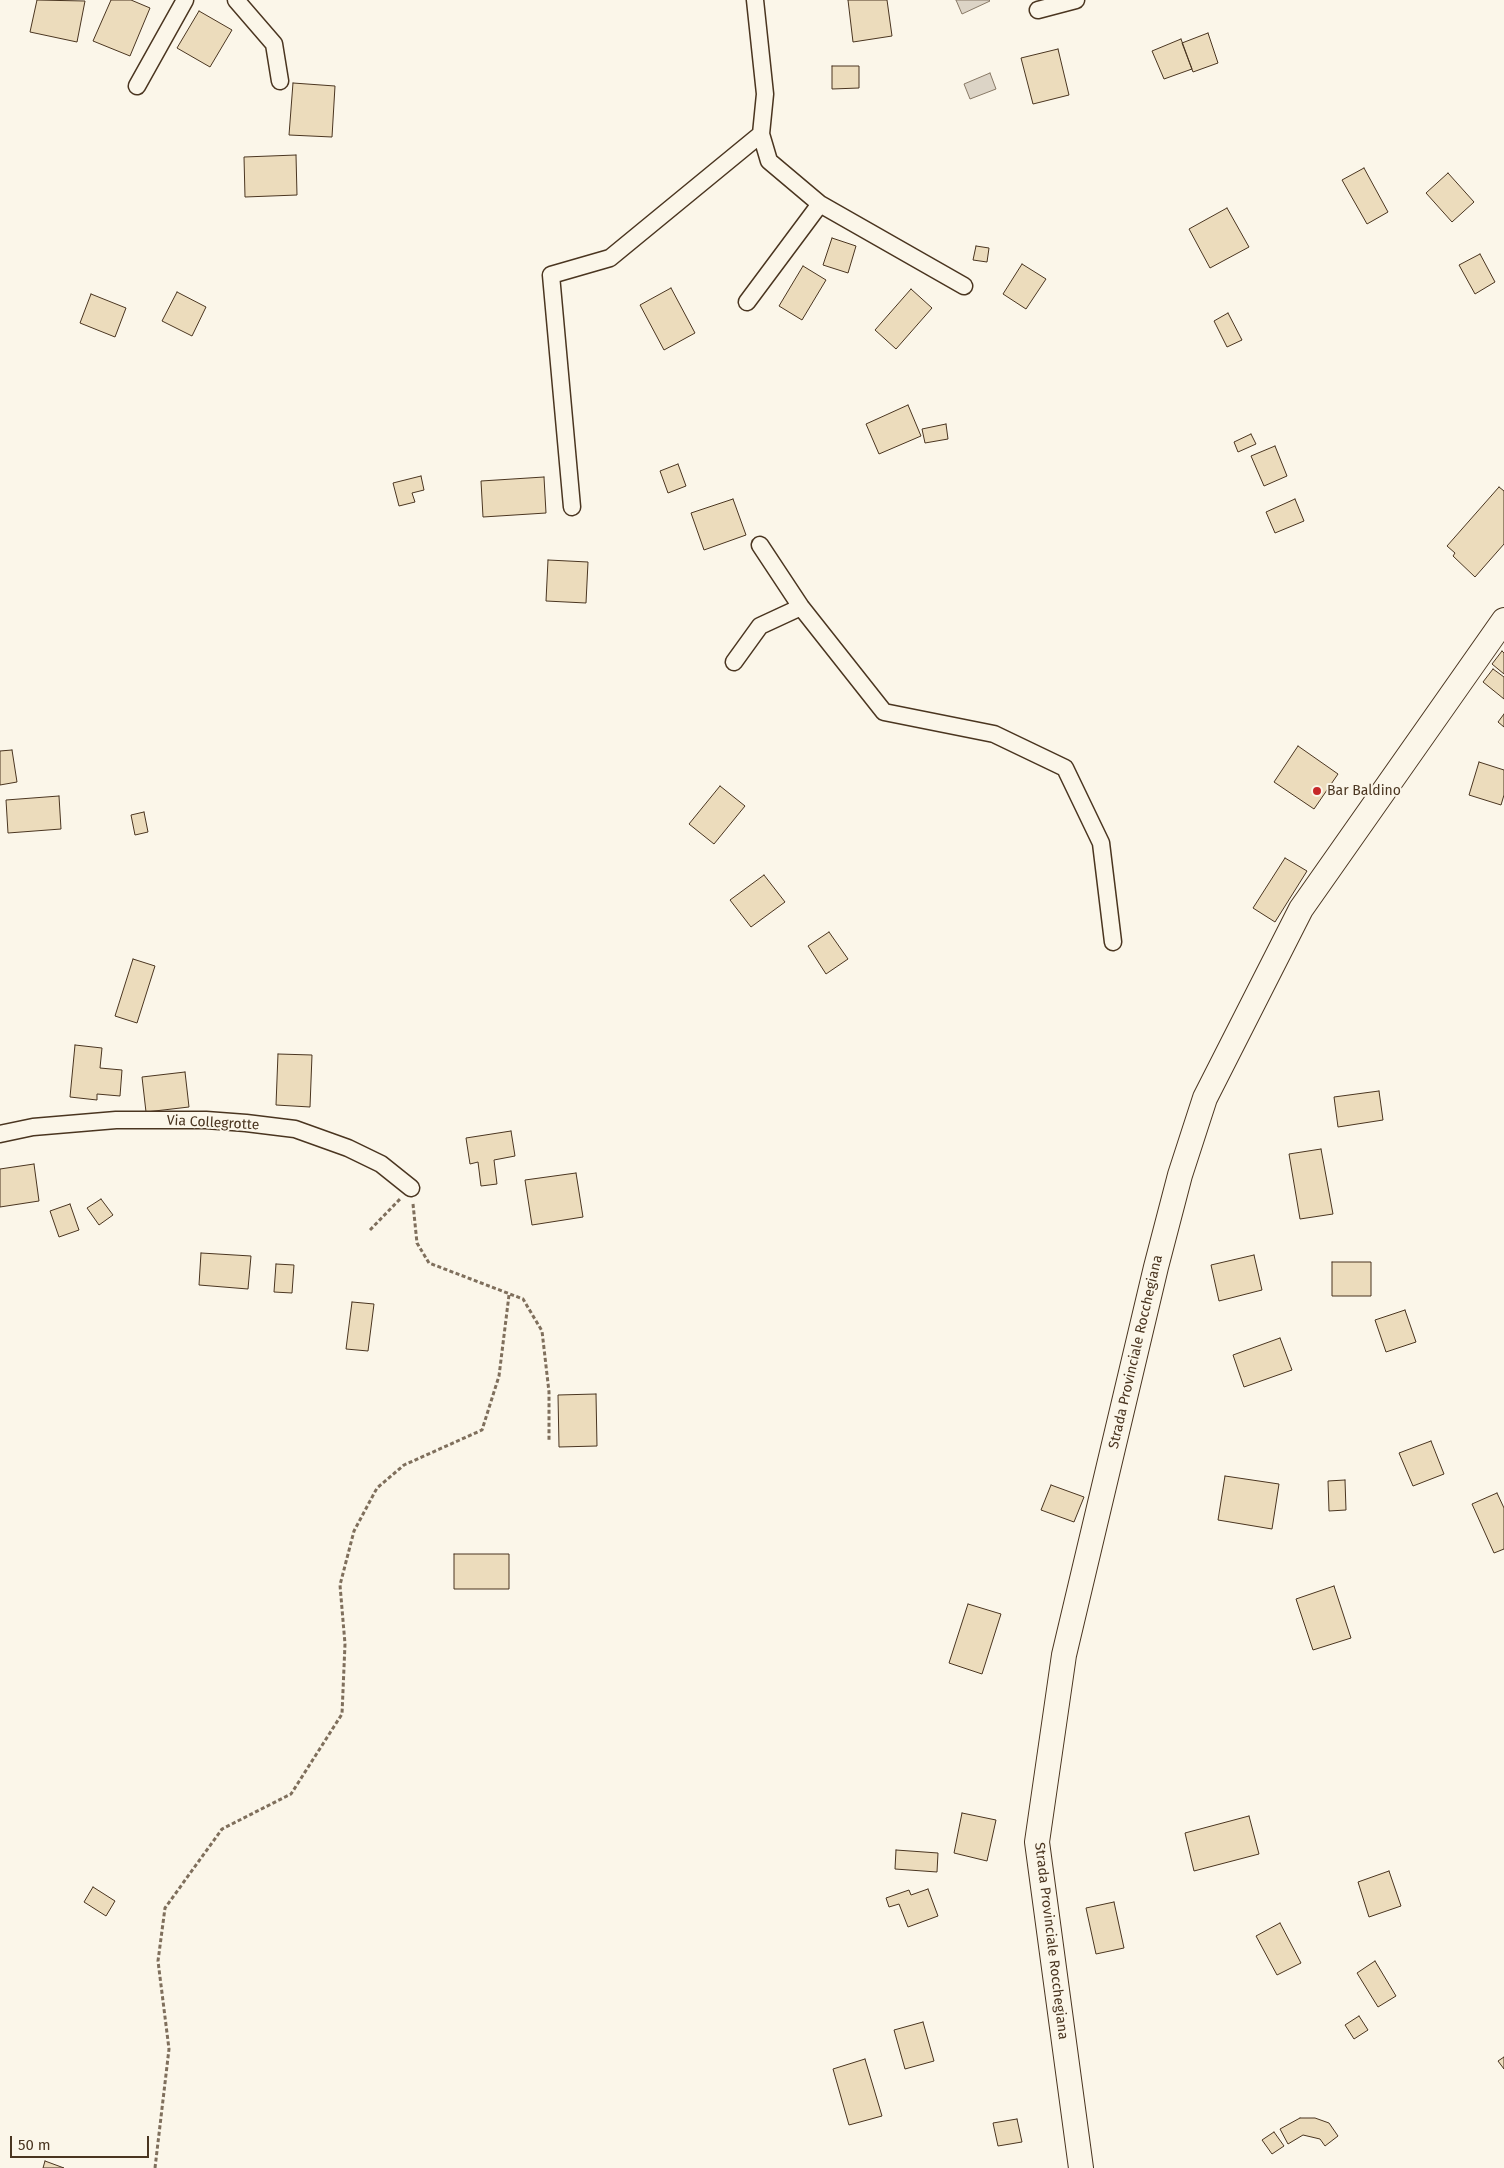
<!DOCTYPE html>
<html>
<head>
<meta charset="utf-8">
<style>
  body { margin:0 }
  #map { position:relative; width:1504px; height:2168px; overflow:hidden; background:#fbf6e9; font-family:"Fira Sans",sans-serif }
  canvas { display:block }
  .scale { position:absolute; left:10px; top:2136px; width:139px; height:22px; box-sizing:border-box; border:2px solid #4a3520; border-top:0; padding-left:6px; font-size:15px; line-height:18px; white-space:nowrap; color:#4a3520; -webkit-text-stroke:4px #fbf6e9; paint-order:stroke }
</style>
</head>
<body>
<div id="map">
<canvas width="1504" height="2168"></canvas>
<div class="scale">50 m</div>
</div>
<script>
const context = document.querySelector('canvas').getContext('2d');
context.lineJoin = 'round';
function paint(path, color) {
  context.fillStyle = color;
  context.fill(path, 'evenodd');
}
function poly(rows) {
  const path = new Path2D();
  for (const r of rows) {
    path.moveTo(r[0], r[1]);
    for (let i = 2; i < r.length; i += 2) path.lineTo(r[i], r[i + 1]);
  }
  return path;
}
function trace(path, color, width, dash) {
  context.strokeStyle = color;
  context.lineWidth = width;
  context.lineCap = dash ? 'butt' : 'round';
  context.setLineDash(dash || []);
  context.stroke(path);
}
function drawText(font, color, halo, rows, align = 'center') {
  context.font = font + ' "Fira Sans",sans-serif';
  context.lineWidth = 4;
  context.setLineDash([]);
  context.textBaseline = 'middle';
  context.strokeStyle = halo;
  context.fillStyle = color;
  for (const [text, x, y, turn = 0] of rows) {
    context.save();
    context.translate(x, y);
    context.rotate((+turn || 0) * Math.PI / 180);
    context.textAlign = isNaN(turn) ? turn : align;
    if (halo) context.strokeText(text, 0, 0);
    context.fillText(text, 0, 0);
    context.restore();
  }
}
const water = poly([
  [956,0,989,0,990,1,962,14,956,0],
  [990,73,996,89,970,99,964,84,990,73]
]);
paint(water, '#dcd4c6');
trace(water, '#887966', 1);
const building = poly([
  [37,0,85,1,77,42,30,32,37,0],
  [111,0,131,0,150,8,130,56,93,41,111,0],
  [848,0,887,0,892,36,853,42,848,0],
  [199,11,232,30,210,67,177,48,199,11],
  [1208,33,1218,63,1193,72,1182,43,1208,33],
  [1181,39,1192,69,1164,79,1152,51,1181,39],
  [1058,49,1069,95,1033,104,1021,58,1058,49],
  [832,66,859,66,859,88,832,89,832,66],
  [293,83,335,86,332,137,289,135,293,83],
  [296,155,297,195,245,197,244,157,296,155],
  [1364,168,1388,212,1367,224,1342,180,1364,168],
  [1448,173,1474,202,1452,222,1426,193,1448,173],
  [1227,208,1249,247,1210,268,1189,229,1227,208],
  [832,238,856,246,848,273,823,265,832,238],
  [976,246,989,248,987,262,973,260,976,246],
  [1480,254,1495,282,1475,294,1459,265,1480,254],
  [1022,264,1046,279,1026,309,1003,294,1022,264],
  [803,266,826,280,802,320,779,306,803,266],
  [671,288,695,333,664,350,640,305,671,288],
  [911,289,932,308,896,349,875,330,911,289],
  [177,292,206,307,192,336,162,321,177,292],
  [91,294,126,308,115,337,80,323,91,294],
  [1228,313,1242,340,1227,347,1214,321,1228,313],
  [908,405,921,436,879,454,866,424,908,405],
  [946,424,948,439,925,443,922,429,946,424],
  [1251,434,1256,444,1238,452,1234,442,1251,434],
  [1275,446,1287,476,1264,486,1251,456,1275,446],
  [678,464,686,486,668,493,660,471,678,464],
  [421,476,424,490,412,493,415,502,399,506,393,483,421,476],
  [544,477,546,513,483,517,481,481,544,477],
  [1499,487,1504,491,1504,544,1475,577,1453,556,1455,553,1447,546,1499,487],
  [733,499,746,535,704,550,691,513,733,499],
  [1295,499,1304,521,1275,533,1266,512,1295,499],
  [548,560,588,562,586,603,546,601,548,560],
  [1502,651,1504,653,1504,674,1492,664,1502,651],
  [1493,669,1504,677,1504,699,1483,682,1493,669],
  [1504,714,1504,727,1498,722,1504,714],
  [1298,746,1338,774,1314,809,1274,782,1298,746],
  [12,750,17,782,0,785,0,751,12,750],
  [1479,762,1504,770,1504,795,1501,805,1469,795,1479,762],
  [720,786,745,806,714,844,689,824,720,786],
  [59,796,61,829,8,833,6,800,59,796],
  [144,812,148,832,135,835,131,815,144,812],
  [1285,858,1307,871,1275,922,1253,908,1285,858],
  [764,875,785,902,751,927,730,900,764,875],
  [829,932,848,959,826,974,808,946,829,932],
  [133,959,155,966,137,1023,115,1016,133,959],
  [75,1045,102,1048,100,1068,122,1070,120,1096,97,1094,97,1100,70,1097,75,1045],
  [278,1054,312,1055,310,1107,276,1105,278,1054],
  [185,1072,189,1107,146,1112,142,1077,185,1072],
  [1379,1091,1383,1120,1338,1127,1334,1097,1379,1091],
  [511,1131,515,1156,494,1160,497,1184,481,1186,478,1162,470,1164,466,1138,511,1131],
  [1321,1149,1333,1214,1300,1219,1289,1154,1321,1149],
  [34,1164,39,1201,0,1207,0,1169,34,1164],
  [576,1173,583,1217,532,1225,525,1180,576,1173],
  [101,1199,113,1215,99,1225,87,1208,101,1199],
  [70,1204,79,1230,59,1237,50,1211,70,1204],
  [201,1253,251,1256,248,1289,199,1285,201,1253],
  [1254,1255,1262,1290,1219,1301,1211,1265,1254,1255],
  [1332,1262,1371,1262,1371,1296,1332,1296,1332,1262],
  [276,1264,294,1265,292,1293,274,1292,276,1264],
  [352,1302,374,1304,368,1351,346,1349,352,1302],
  [1405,1310,1416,1342,1386,1352,1375,1320,1405,1310],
  [1280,1338,1292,1370,1244,1387,1233,1355,1280,1338],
  [596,1394,597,1446,559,1447,558,1395,596,1394],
  [1431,1441,1444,1474,1413,1486,1399,1453,1431,1441],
  [1225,1476,1279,1484,1272,1529,1218,1520,1225,1476],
  [1345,1480,1346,1510,1329,1511,1328,1481,1345,1480],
  [1051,1485,1084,1497,1074,1522,1041,1510,1051,1485],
  [1497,1493,1504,1508,1504,1549,1494,1553,1472,1504,1497,1493],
  [454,1554,509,1554,509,1589,454,1589,454,1554],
  [1334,1586,1351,1638,1313,1650,1296,1599,1334,1586],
  [968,1604,1001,1614,982,1674,949,1663,968,1604],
  [962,1813,996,1820,987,1861,954,1853,962,1813],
  [1249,1816,1259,1854,1194,1871,1185,1833,1249,1816],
  [896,1850,938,1853,937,1872,895,1869,896,1850],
  [1389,1871,1401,1906,1369,1917,1358,1882,1389,1871],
  [93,1887,115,1901,106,1916,84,1902,93,1887],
  [928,1889,938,1916,908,1927,899,1904,889,1907,886,1898,909,1890,911,1895,928,1889],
  [1114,1902,1124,1948,1096,1954,1086,1908,1114,1902],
  [1280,1923,1301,1963,1277,1975,1256,1936,1280,1923],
  [1375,1961,1396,1996,1378,2007,1357,1973,1375,1961],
  [1359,2016,1368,2030,1354,2039,1345,2025,1359,2016],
  [923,2022,934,2061,905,2069,894,2030,923,2022],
  [1504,2057,1504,2069,1498,2061,1504,2057],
  [865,2059,882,2116,849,2125,833,2069,865,2059],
  [1300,2118,1315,2118,1329,2123,1338,2136,1325,2146,1320,2139,1303,2135,1288,2144,1280,2129,1300,2118],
  [1017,2119,1022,2142,998,2146,993,2123,1017,2119],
  [1274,2132,1284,2146,1272,2154,1262,2140,1274,2132],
  [45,2161,64,2168,43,2168,45,2161]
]);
paint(building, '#ecdcbc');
trace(building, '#4a3520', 1);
const minor = poly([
  [236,0,274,44,280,81],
  [755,0,765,94,761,134,769,161,820,204,964,286],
  [1038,10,1076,0],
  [137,86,185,0],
  [747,302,820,204],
  [572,507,551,275,610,258,761,134],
  [760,545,801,607,884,712,994,734,1065,768,1101,843,1113,942],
  [734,662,760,626,801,607],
  [0,1134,33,1127,116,1120,206,1120,246,1123,295,1129,348,1148,381,1164,411,1188]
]);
const secondary = poly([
  [1081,2168,1037,1842,1064,1655,1156,1267,1180,1175,1205,1098,1301,909,1504,620]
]);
trace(minor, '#4a3520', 19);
trace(secondary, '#4a3520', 26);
trace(poly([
  [413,1204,417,1243,429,1263,523,1299,542,1331,549,1392,549,1440],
  [370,1230,400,1199],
  [155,2168,169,2049,158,1961,165,1908,222,1829,291,1794,342,1714,345,1644,340,1585,354,1531,377,1488,404,1465,482,1430,499,1376,509,1295]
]), '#7f6f5c', 3, [4, 2.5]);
trace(minor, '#fbf6e9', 16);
trace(secondary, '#fbf6e9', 24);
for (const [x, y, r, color] of [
  [1317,791,5,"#c62828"]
]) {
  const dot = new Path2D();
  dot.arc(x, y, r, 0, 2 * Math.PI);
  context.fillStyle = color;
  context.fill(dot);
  trace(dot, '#fbf6e9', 2);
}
drawText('14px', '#4a3520', '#fbf6e9', [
  ["Bar Baldino",1327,791]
], 'left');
drawText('14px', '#4a3520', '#fbf6e9', [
  ["Via Collegrotte",213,1123,3],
  ["Strada Provinciale Rocchegiana",1136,1352,-77],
  ["Strada Provinciale Rocchegiana",1051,1941,83]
]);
</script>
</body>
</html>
